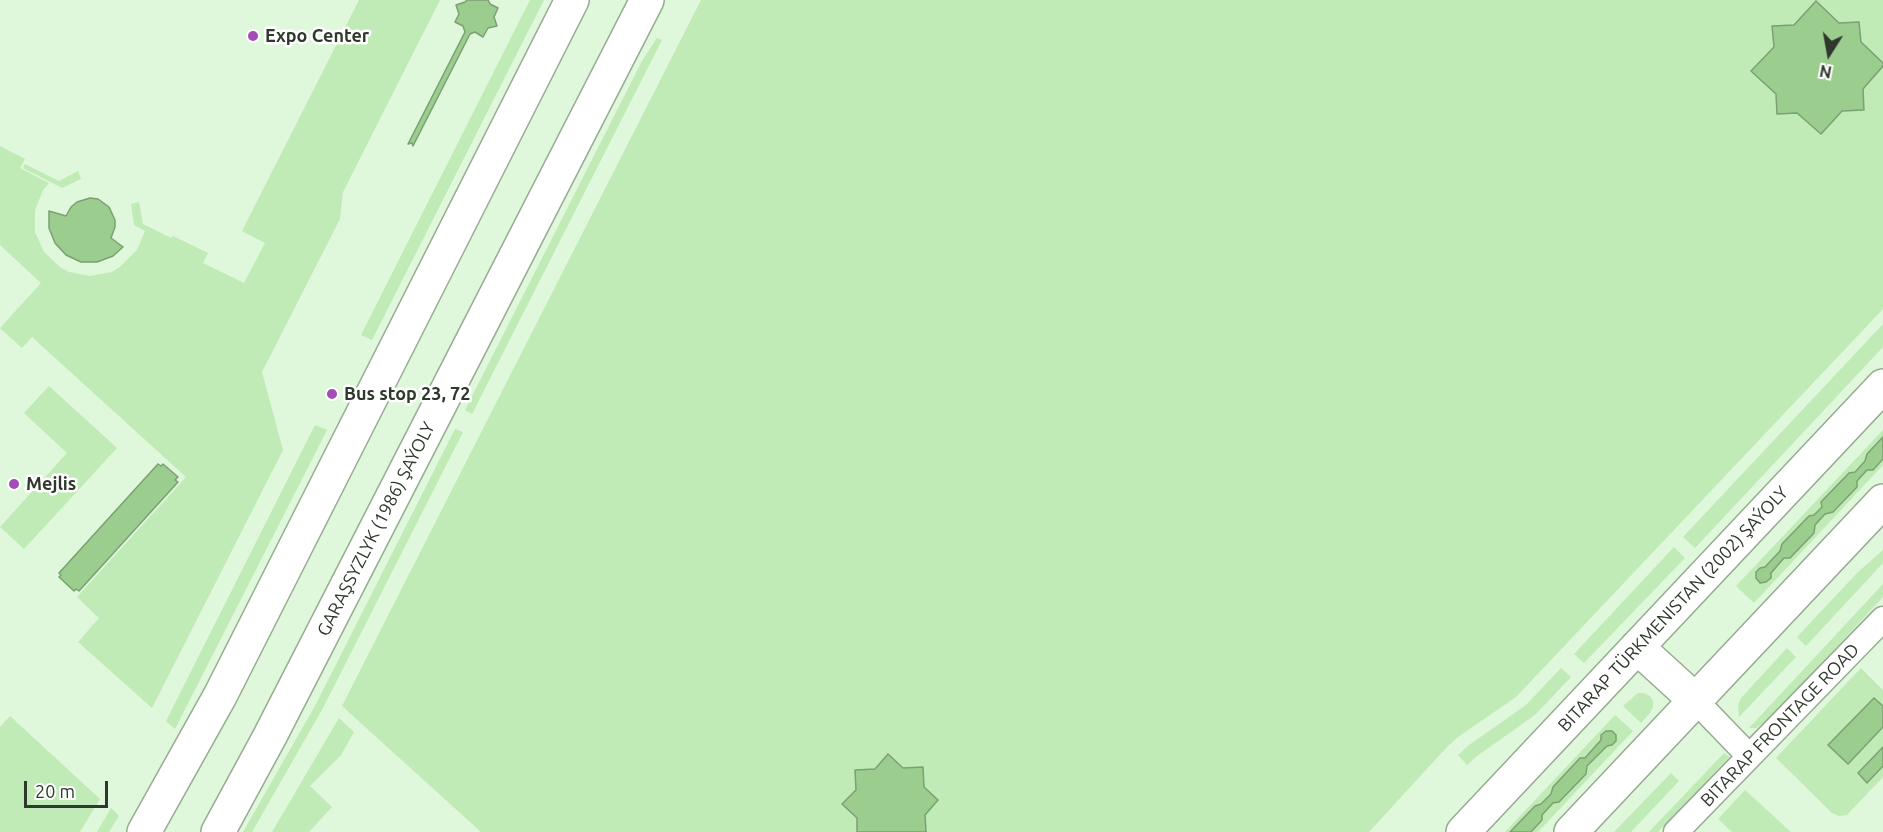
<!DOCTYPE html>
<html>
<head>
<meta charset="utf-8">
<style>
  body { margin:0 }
  #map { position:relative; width:1883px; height:832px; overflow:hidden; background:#dff7da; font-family:Ubuntu,sans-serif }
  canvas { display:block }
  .north { position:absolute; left:1799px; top:24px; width:60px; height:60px; -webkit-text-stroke:4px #fff; paint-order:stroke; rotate:191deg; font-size:16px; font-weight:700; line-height:24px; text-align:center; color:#2f382d }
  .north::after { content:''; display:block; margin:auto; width:21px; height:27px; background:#2f382d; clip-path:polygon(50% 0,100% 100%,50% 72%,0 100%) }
  .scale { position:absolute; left:24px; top:781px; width:84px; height:27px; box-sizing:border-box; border:3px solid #2f382d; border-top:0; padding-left:8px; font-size:18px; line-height:21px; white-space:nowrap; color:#2f382d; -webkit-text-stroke:4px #fff; paint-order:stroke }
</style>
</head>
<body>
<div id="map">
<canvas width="1883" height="832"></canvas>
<div class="north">N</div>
<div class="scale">20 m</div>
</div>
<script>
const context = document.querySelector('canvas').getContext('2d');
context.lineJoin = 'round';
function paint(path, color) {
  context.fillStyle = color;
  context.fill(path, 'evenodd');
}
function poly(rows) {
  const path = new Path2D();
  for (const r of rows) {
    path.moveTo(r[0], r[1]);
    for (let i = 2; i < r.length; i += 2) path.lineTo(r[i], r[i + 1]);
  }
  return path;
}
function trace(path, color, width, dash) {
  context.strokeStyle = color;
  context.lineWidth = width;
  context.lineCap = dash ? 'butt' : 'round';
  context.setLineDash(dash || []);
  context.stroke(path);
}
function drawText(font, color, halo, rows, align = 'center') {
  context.font = font + ' Ubuntu,sans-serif';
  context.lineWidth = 5;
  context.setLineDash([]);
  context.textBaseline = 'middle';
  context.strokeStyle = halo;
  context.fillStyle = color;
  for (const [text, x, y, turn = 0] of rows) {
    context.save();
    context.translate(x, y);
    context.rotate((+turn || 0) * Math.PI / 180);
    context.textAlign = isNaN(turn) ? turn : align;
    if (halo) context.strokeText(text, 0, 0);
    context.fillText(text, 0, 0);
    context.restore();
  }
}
paint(poly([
  [359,0,440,0,343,192,340,219,262,372,283,450,152,708,78,642,99,618,77,597,186,477,32,337,22,348,0,328,41,283,0,245,0,146,25,159,20,168,49,183,43,190,35,210,35,232,44,252,60,267,69,272,90,276,112,272,121,266,137,250,145,231,134,225,131,204,139,202,143,224,171,238,173,236,208,253,203,263,244,283,265,243,242,231],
  [530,0,544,0,372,340,361,335],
  [701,0,1883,0,1883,309,1516,697,1458,737,1447,747,1369,832,481,832,342,706],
  [657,38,662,40,472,414,465,410,642,61],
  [25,164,59,181,78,171,81,179,62,188,23,168],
  [1883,324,1883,347,1695,548,1683,537],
  [49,386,117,448,24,549,0,527,67,453,24,413],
  [315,425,327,430,175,729,166,721],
  [455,429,463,432,323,708,252,832,243,832,316,704],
  [1883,430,1883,437,1867,454,1865,461,1822,502,1822,507,1765,567,1760,568,1755,575,1771,575,1770,573,1826,514,1833,512,1857,487,1857,481,1867,470,1873,470,1883,459,1883,465,1754,603,1736,586],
  [1674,547,1685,558,1584,663,1574,654],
  [1883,550,1883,563,1806,646,1797,637,1857,573],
  [1883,584,1883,597,1790,697,1764,723,1756,728,1749,728],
  [1787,648,1796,657,1739,717,1738,705,1741,698],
  [1561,668,1571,677,1535,715,1477,756,1467,765,1458,755,1469,745,1526,705],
  [1861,668,1883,690,1883,706,1874,698,1848,764,1883,727,1883,747,1858,773,1867,782,1883,766,1883,777,1847,815,1839,816,1832,813,1776,758],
  [1638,693,1644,693,1650,696,1653,701,1653,707,1650,713,1641,723,1623,706],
  [1615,715,1633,731,1538,832,1531,832,1542,820,1542,815,1607,746,1609,746,1601,738,1601,740,1585,758,1580,758,1553,787,1552,793,1541,804,1535,806,1510,832,1505,832],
  [10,716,100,799,80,832,0,832,0,727],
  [339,718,354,732,341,755,310,786,332,807,309,832,272,832],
  [1724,753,1729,757,1658,832,1649,832],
  [1671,773,1679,781,1631,832,1614,832],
  [1745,790,1791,832,1732,832,1718,819],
  [111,808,119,816,109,832,97,832]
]), '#c0ebb6');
const water = poly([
  [467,0,488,0,490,4,498,8,494,17,497,26,488,28,483,37,475,32,470,34,413,146,412,143,408,144,465,32,463,26,455,22,459,14,456,5,465,2,467,0],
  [1816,1,1839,23,1859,22,1861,42,1883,63,1883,66,1863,89,1864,110,1842,111,1821,134,1797,113,1777,114,1776,94,1751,71,1774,47,1772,26,1794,25,1816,1],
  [90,198,98,199,109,207,115,220,115,227,111,238,123,247,113,256,97,262,81,262,66,255,55,243,49,228,49,211,66,216,71,207,77,202,90,198],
  [1883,437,1883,459,1873,470,1867,470,1857,481,1857,487,1833,512,1825,514,1815,525,1814,533,1790,558,1784,558,1771,573,1771,578,1766,582,1760,583,1756,578,1756,572,1760,568,1765,567,1780,551,1782,544,1809,516,1814,515,1822,507,1821,502,1849,473,1855,472,1865,461,1867,454,1883,437],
  [158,464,161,466,163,464,178,477,175,480,178,482,79,591,76,589,74,591,59,577,61,575,59,573,158,464],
  [1874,698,1883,706,1883,727,1848,764,1828,745,1874,698],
  [1606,731,1612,731,1616,735,1616,741,1612,745,1607,746,1587,766,1586,774,1559,802,1553,803,1542,815,1542,820,1531,832,1510,832,1535,806,1541,804,1551,794,1553,787,1580,758,1585,758,1601,740,1601,735,1606,731],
  [1883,747,1883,766,1867,783,1858,773,1883,747],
  [888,754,903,768,923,767,924,787,938,800,925,815,926,832,857,832,857,818,842,804,856,790,855,770,875,769,888,754]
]);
paint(water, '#9bcd8f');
trace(water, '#7ba072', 1.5);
const minor = poly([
  [1694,699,1749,756],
  [1676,832,1883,619]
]);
const secondary = poly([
  [1637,647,1694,699],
  [144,832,220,696,572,0],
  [218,832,270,736,647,0],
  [1463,832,1883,386],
  [1571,832,1883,501]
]);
trace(minor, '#96ac91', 27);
trace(secondary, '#96ac91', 36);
trace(minor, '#fff', 24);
trace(secondary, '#fff', 33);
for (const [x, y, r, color] of [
  [253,36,6,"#a34bb7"],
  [332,394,6,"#a34bb7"],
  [14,484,6,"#a34bb7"]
]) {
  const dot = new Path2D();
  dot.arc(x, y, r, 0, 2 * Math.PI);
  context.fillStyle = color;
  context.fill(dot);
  trace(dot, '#fff', 2);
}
drawText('bold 18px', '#2f382d', '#fff', [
  ["Expo Center",265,36],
  ["Bus stop 23, 72",344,394],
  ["Mejlis",26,484]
], 'left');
drawText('18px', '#2f382d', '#fff', [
  ["GARAŞSYZLYK (1986) ŞAÝOLY",376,529,-63],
  ["BITARAP TÜRKMENISTAN (2002) ŞAÝOLY",1673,609,-47],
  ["BITARAP FRONTAGE ROAD",1780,725,-46]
]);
</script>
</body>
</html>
